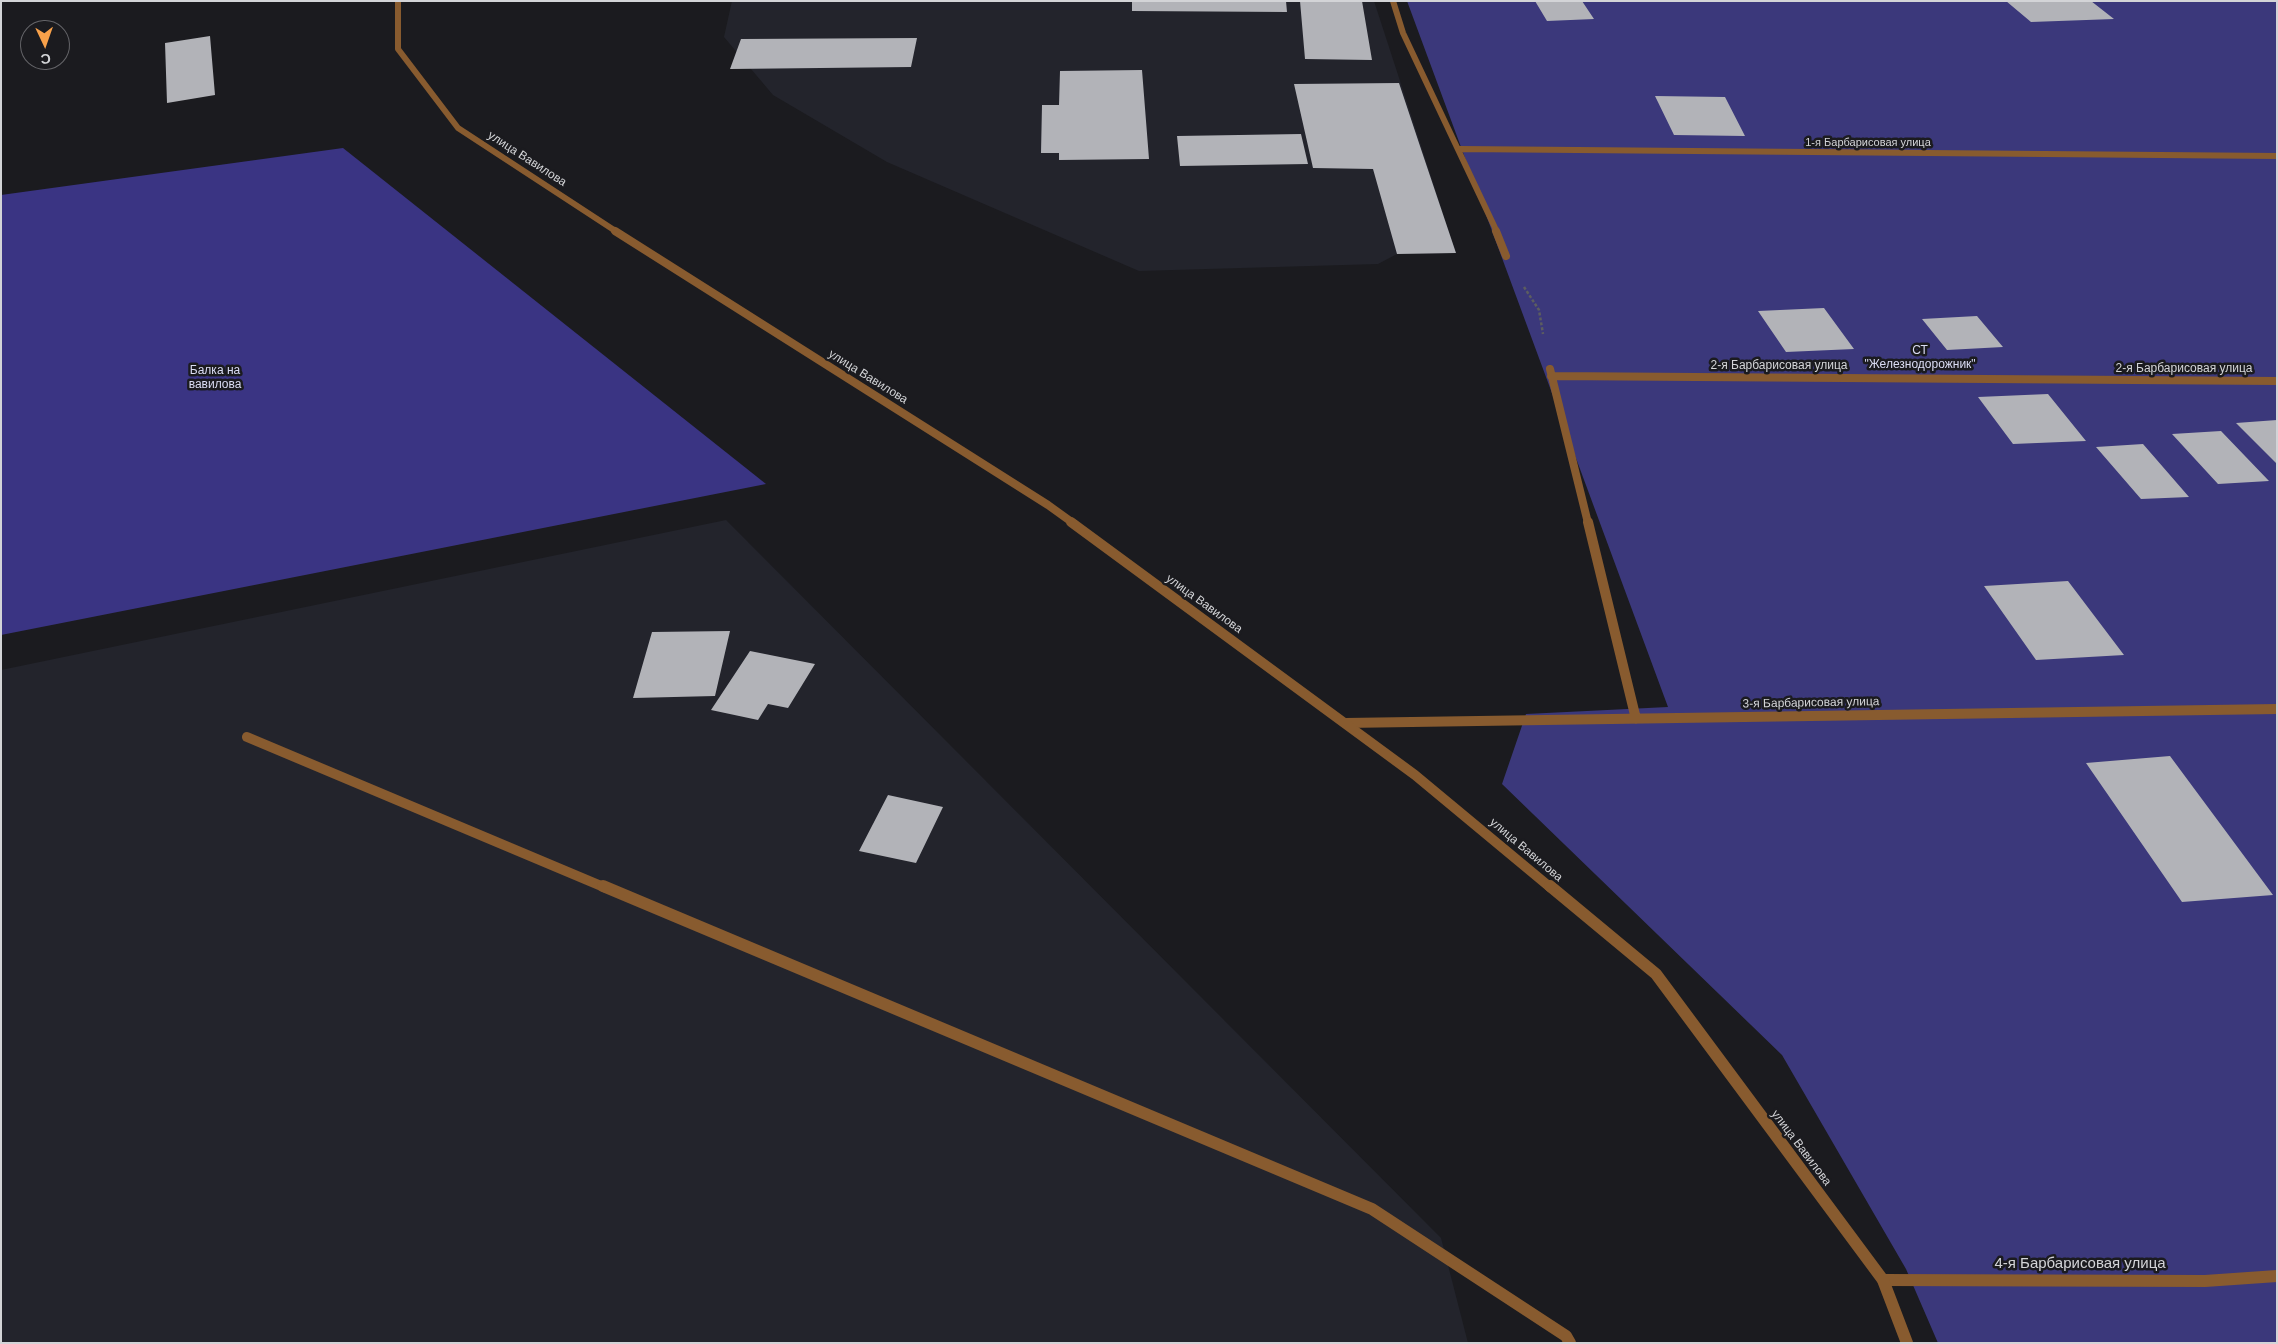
<!DOCTYPE html>
<html>
<head>
<meta charset="utf-8">
<style>
  body { margin:0 }
  #map { position:relative; width:2278px; height:1344px; overflow:hidden; background:#1b1b1f; font-family:Arial,sans-serif }
  canvas { display:block }
  .frame { position:absolute; inset:0; border:2px solid #d3d4d7; pointer-events:none }
  .north { position:absolute; left:20px; top:20px; width:50px; height:50px; box-sizing:border-box; background:#1b1b1f; border:1px solid #656569; border-radius:50%; rotate:177deg; font-size:14px; font-weight:700; line-height:20px; text-align:center; color:#d3d4d7 }
  .north::after { content:''; display:block; margin:auto; width:18px; height:22px; background:#f8a14a; clip-path:polygon(50% 0,100% 100%,50% 72%,0 100%) }
</style>
</head>
<body>
<div id="map">
<canvas width="2278" height="1344"></canvas>
<div class="frame"></div>
<div class="north">С</div>
</div>
<script>
const context = document.querySelector('canvas').getContext('2d');
context.lineJoin = 'round';
function paint(path, color) {
  context.fillStyle = color;
  context.fill(path, 'evenodd');
}
function poly(rows) {
  const path = new Path2D();
  for (const r of rows) {
    path.moveTo(r[0], r[1]);
    for (let i = 2; i < r.length; i += 2) path.lineTo(r[i], r[i + 1]);
  }
  return path;
}
function trace(path, color, width, dash) {
  context.strokeStyle = color;
  context.lineWidth = width;
  context.lineCap = dash ? 'butt' : 'round';
  context.setLineDash(dash || []);
  context.stroke(path);
}
function drawText(font, color, halo, rows, align = 'center') {
  context.font = font + ' Arial,sans-serif';
  context.lineWidth = 5;
  context.setLineDash([]);
  context.textBaseline = 'middle';
  context.strokeStyle = halo;
  context.fillStyle = color;
  for (const [text, x, y, turn = 0] of rows) {
    context.save();
    context.translate(x, y);
    context.rotate((+turn || 0) * Math.PI / 180);
    context.textAlign = isNaN(turn) ? turn : align;
    if (halo) context.strokeText(text, 0, 0);
    context.fillText(text, 0, 0);
    context.restore();
  }
}
paint(poly([
  [732,1,1374,1,1456,253,1397,254,1378,264,1139,271,887,162,773,95,724,37],
  [726,520,1441,1238,1468,1343,1,1343,1,670]
]), '#23242c');
paint(poly([
  [1407,1,2277,1,2277,1343,1938,1343,1906,1269,1782,1055,1502,784,1526,714,1668,707]
]), '#3b387b');
paint(poly([
  [343,148,766,484,1,635,1,195]
]), '#3a3483');
paint(poly([
  [1132,1,1286,1,1287,12,1132,11],
  [1300,1,1362,1,1372,60,1305,59],
  [1535,1,1582,1,1594,19,1547,21],
  [2006,1,2091,1,2114,19,2031,22],
  [210,36,215,95,167,103,165,43],
  [917,38,911,67,730,69,741,39],
  [1142,70,1149,159,1059,160,1059,153,1041,153,1042,105,1059,105,1060,71],
  [1399,83,1422,152,1456,253,1397,254,1373,169,1313,168,1294,84],
  [1655,96,1725,97,1745,136,1674,135],
  [1301,134,1308,164,1180,166,1177,136],
  [1824,308,1854,349,1786,352,1758,311],
  [1977,316,2003,347,1947,350,1922,319],
  [2048,394,2086,441,2013,444,1978,397],
  [2277,420,2277,464,2236,423],
  [2221,431,2269,481,2218,484,2172,434],
  [2143,444,2189,497,2141,499,2096,447],
  [2068,581,2124,655,2036,660,1984,586],
  [730,631,715,696,633,698,652,632],
  [750,651,815,664,788,708,768,704,758,720,711,710],
  [2170,756,2273,895,2182,902,2086,763],
  [888,795,943,807,916,863,859,851]
]), '#b2b3b8');
trace(poly([
  [1524,287,1539,310,1543,334]
]), '#5c5d60', 2.5, [3, 2]);
trace(poly([
  [1393,1,1403,33,1497,232],
  [1460,149,2277,156]
]), '#885b2f', 6);
trace(poly([
  [1496,231,1506,256],
  [1550,369,1588,523],
  [1551,376,2277,381]
]), '#885b2f', 8);
trace(poly([
  [1588,522,1636,719],
  [1345,723,2277,709],
  [247,737,606,888]
]), '#885b2f', 10);
trace(poly([
  [603,886,1372,1209,1566,1336,1570,1343],
  [1883,1280,2205,1281,2277,1276]
]), '#885b2f', 12);
trace(poly([
  [398,1,398,49,458,128,617,232]
]), '#885b2f', 6);
trace(poly([
  [615,231,1048,505,1073,523]
]), '#885b2f', 8);
trace(poly([
  [1071,522,1415,775,1551,888]
]), '#885b2f', 10);
trace(poly([
  [1550,886,1656,974,1883,1280,1907,1343]
]), '#885b2f', 12);
drawText('11px', '#d3d4d7', '#1b1b1f', [
  ["1-я Барбарисовая улица",1868,143]
]);
drawText('12px', '#d3d4d7', '#1b1b1f', [
  ["улица Вавилова",527,159,33],
  ["2-я Барбарисовая улица",1779,366],
  ["2-я Барбарисовая улица",2184,369],
  ["улица Вавилова",868,377,32],
  ["улица Вавилова",1204,604,36],
  ["3-я Барбарисовая улица",1811,703,-1],
  ["улица Вавилова",1526,850,40],
  ["улица Вавилова",1801,1148,53]
]);
drawText('12px', '#dadcf3', '#1b1b1f', [
  ["СТ",1920,351],
  ["\"Железнодорожник\"",1920,365],
  ["Балка на",215,371],
  ["вавилова",215,385]
]);
drawText('15px', '#d3d4d7', '#1b1b1f', [
  ["4-я Барбарисовая улица",2080,1264]
]);
</script>
</body>
</html>
